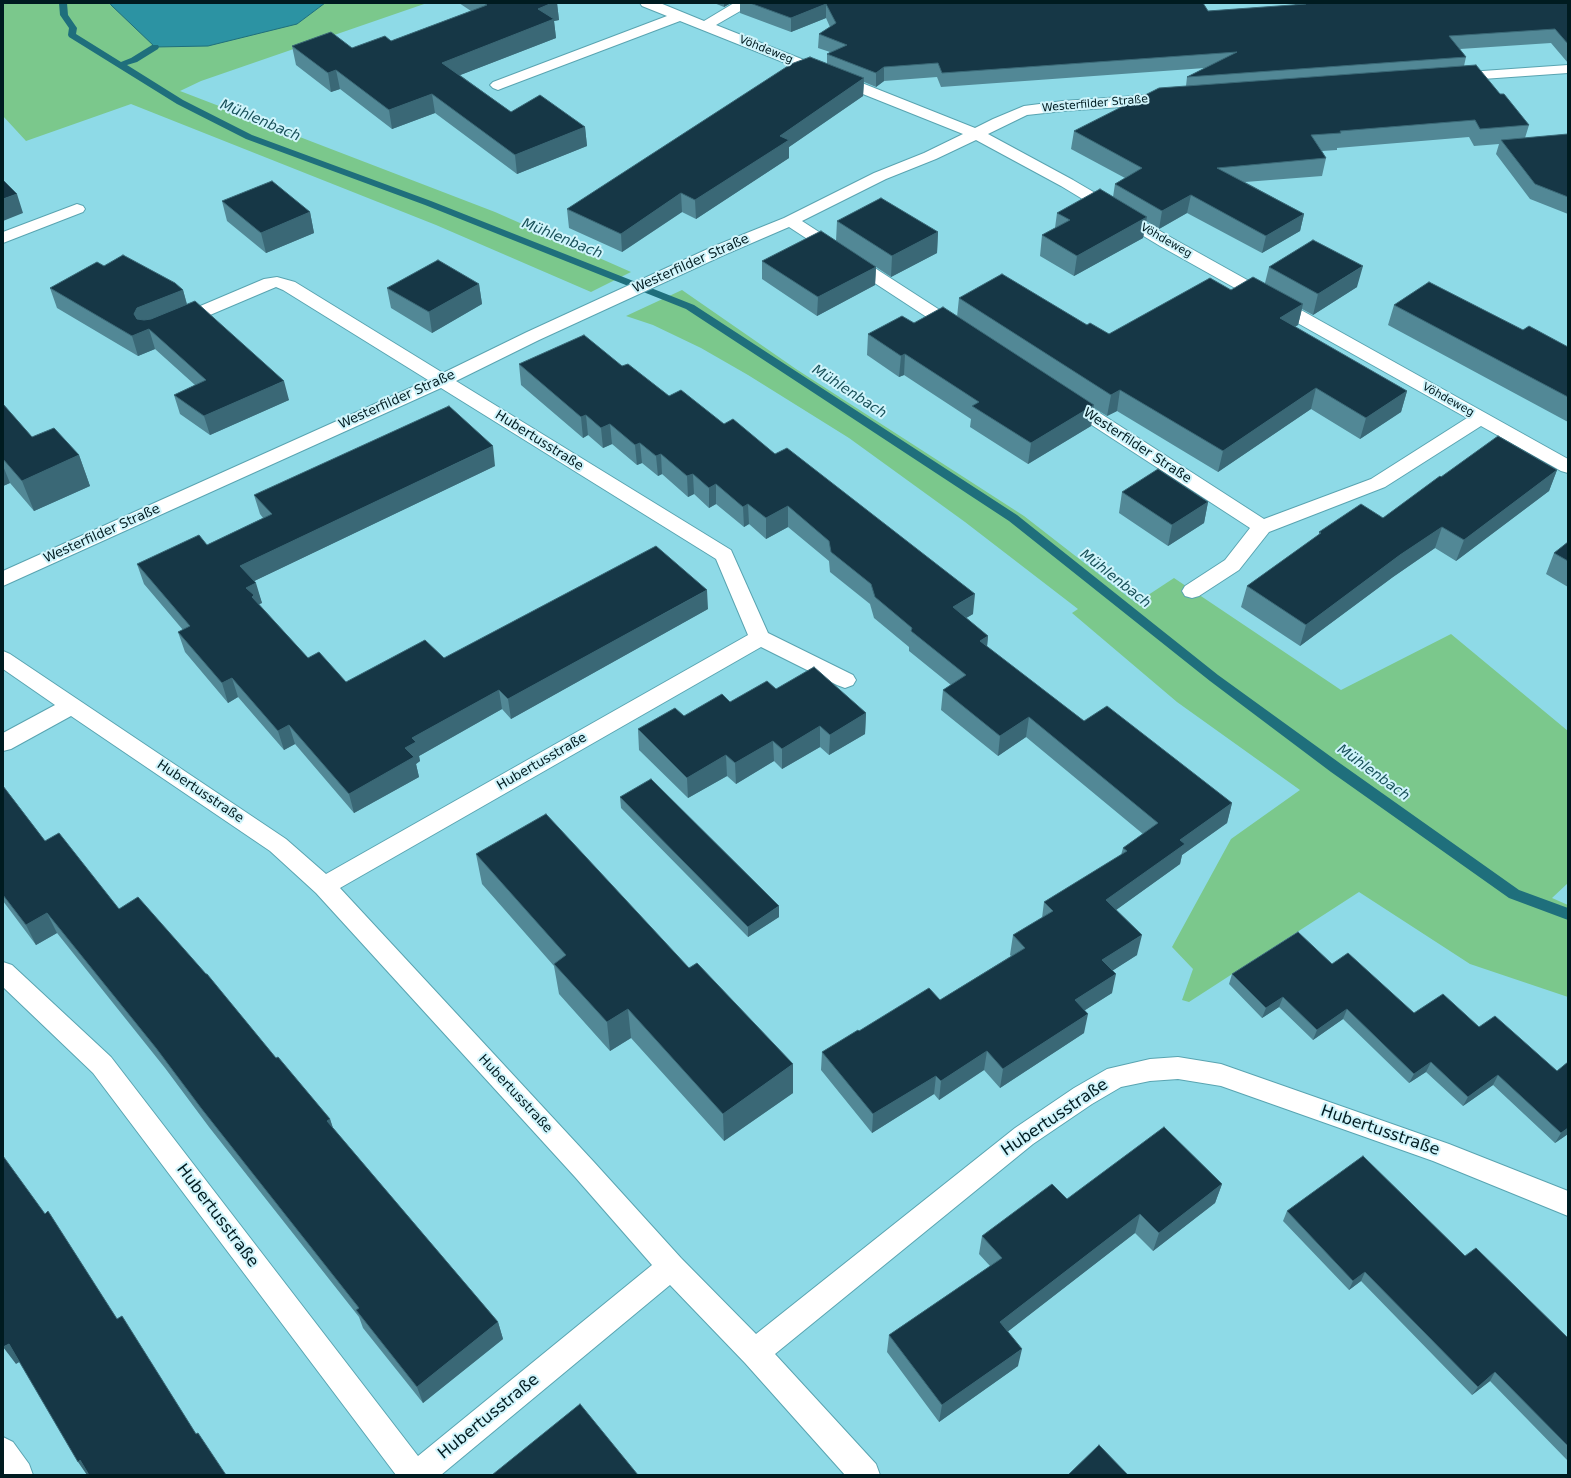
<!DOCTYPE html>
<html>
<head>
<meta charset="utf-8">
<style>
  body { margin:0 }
  #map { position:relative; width:1571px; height:1478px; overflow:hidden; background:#8edae7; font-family:"DejaVu Sans",sans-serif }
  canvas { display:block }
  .frame { position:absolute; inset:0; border:4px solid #001b20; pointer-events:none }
</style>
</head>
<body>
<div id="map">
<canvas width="1571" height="1478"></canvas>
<div class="frame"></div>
</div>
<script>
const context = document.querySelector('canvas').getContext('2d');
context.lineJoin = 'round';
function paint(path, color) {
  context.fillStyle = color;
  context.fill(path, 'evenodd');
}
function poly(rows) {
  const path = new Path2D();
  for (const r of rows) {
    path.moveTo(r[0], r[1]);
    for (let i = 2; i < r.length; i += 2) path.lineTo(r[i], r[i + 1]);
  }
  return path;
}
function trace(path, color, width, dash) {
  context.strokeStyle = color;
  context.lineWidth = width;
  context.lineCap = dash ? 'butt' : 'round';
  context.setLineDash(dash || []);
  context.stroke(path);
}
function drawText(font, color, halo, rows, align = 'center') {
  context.font = font + ' "DejaVu Sans",sans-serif';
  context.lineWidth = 4;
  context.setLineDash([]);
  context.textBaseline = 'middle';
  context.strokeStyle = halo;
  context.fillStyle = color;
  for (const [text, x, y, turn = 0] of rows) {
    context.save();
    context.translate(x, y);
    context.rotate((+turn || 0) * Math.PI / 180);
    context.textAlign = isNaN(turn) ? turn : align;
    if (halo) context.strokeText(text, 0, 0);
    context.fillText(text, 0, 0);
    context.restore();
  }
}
paint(poly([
  [3,3,110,3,111,6,297,24,325,3,427,3,201,81,180,91,495,212,631,272,591,292,436,225,131,104,26,141,3,116],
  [682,290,796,369,1024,516,1136,603,1174,578,1341,690,1451,634,1568,731,1568,883,1552,898,1568,905,1568,997,1470,964,1359,892,1189,1002,1182,1000,1193,969,1172,947,1231,839,1300,790,1177,702,1072,613,1078,609,965,522,849,438,748,375,701,348,653,325,626,316]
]), '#7bc88c');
const water = poly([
  [110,3,325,3,297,24,208,46,155,47,111,5,110,3]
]);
paint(water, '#2c93a3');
trace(water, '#1f6f7c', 1);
paint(poly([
  [59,3,67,3,68,15,77,28,76,34,121,62,131,58,152,45,158,45,159,47,158,49,137,62,127,65,183,100,252,135,431,201,694,305,1017,515,1218,675,1341,764,1519,890,1568,908,1568,920,1509,898,1331,772,1210,681,1009,521,686,309,425,205,246,139,177,104,69,37,68,35,69,28,60,15,59,3]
]), '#1f6f7c');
const minor = poly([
  [640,3,660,3,704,21,734,3,751,3,749,6,716,25,975,128,993,119,1024,106,1063,101,1164,94,1169,96,1172,99,1169,102,1164,104,1063,111,1027,115,988,134,1073,180,1172,238,1568,459,1568,473,1561,471,1481,426,1385,487,1269,532,1239,570,1199,596,1192,598,1185,596,1182,591,1185,586,1225,560,1250,528,1061,405,1059,401,1061,397,1068,395,1075,397,1264,519,1371,479,1467,418,1160,246,1061,186,976,140,936,159,886,179,802,221,963,325,966,329,963,333,957,334,951,333,789,227,724,255,539,340,456,381,731,550,768,633,853,675,856,680,853,685,845,688,837,685,761,647,340,888,593,1161,681,1258,756,1334,1015,1128,1074,1088,1107,1069,1150,1059,1178,1057,1221,1064,1449,1144,1568,1191,1568,1216,1433,1161,1221,1086,1178,1079,1150,1081,1121,1087,1092,1104,1033,1144,775,1354,876,1464,880,1475,845,1475,745,1363,670,1285,441,1475,396,1475,93,1073,3,987,3,962,12,965,111,1057,418,1456,652,1265,575,1177,316,893,270,851,71,716,11,749,3,751,3,733,55,705,3,669,3,651,10,654,286,839,326,874,748,635,716,559,441,388,3,586,3,571,428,380,283,290,276,287,184,326,178,327,172,326,169,322,172,318,264,279,277,277,295,282,443,373,527,332,712,247,784,218,874,173,924,153,963,134,680,21,503,88,498,90,493,88,490,85,493,82,667,16,642,6,640,3],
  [1568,65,1568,73,1454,81,1449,80,1447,77,1449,74,1454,73,1568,65],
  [77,204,83,206,85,209,83,212,3,243,3,232,77,204],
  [3,1437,13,1442,29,1464,33,1475,3,1475,3,1437]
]);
trace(minor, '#59a4b1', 2);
paint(minor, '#fff');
paint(poly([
  [459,3,557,3,559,20,554,21,556,38,460,75,511,112,585,127,587,146,517,174,435,113,392,129,340,89,331,92,296,65,292,46,352,48,391,41,471,11],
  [714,3,731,3,724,7],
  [740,3,1203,3,1208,11,1295,5,1294,3,1568,3,1568,63,1551,43,1460,49,1466,57,1464,66,1500,94,1529,125,1525,138,1568,134,1568,214,1530,199,1496,154,1499,144,1474,146,1469,137,1337,148,1337,150,1322,151,1326,158,1322,176,1245,182,1304,214,1300,231,1262,253,1187,213,1159,229,1146,221,1143,238,1074,276,1040,256,1042,235,1055,228,1057,213,1113,197,1115,184,1125,178,1071,149,1074,131,1186,86,1187,77,1205,68,941,87,937,77,884,81,876,87,864,82,863,96,789,147,789,158,696,219,682,212,622,252,569,228,567,209,827,63,827,54,830,52,818,48,819,34,830,27,826,18,791,32,740,13],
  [222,201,310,212,314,233,266,253,227,221],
  [837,221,938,232,937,253,891,277,876,267,875,285,817,316,762,279,762,261,836,241],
  [104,266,183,290,187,304,289,400,210,435,180,414,174,395,195,385,155,349,138,356,57,308,50,288],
  [1269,267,1357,287,1313,315,1302,309,1298,325,1294,327,1407,391,1401,412,1360,439,1311,409,1218,472,1117,411,1107,416,1094,408,1091,426,1028,464,970,427,971,419,904,375,899,377,867,355,868,334,914,323,957,317,959,298,1087,325,1109,334,1231,290,1265,283],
  [479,284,482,304,432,333,391,308,387,288],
  [1394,305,1523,330,1568,347,1568,422,1388,325],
  [519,364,622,366,669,396,724,424,973,614,966,618,988,636,987,647,1084,721,1232,803,1227,823,1182,855,1180,864,1116,910,1137,955,1113,970,1112,993,1085,1010,1084,1033,1000,1088,984,1070,939,1100,934,1094,872,1133,821,1070,822,1052,859,1031,940,1000,1011,956,1010,955,1013,935,1042,918,1044,902,1121,855,1123,848,1143,834,1026,737,998,756,941,710,943,690,951,685,909,651,909,647,874,618,870,604,830,572,829,561,788,527,766,539,749,524,744,527,716,504,709,508,694,494,688,497,662,474,658,476,642,463,637,465,612,444,603,448,588,435,583,438,521,385],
  [3,404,32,437,79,455,90,486,34,511,10,483,3,486],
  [495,466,254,581,262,603,259,604,308,658,346,682,444,658,708,609,511,719,502,709,419,756,420,761,416,764,419,777,354,813,295,744,284,750,238,697,228,703,185,652,178,632,183,630,144,584,137,564,207,545,263,518,260,514,254,495],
  [1557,470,1549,491,1456,561,1435,548,1393,577,1300,646,1241,607,1247,586,1319,535,1319,532,1383,518,1441,477],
  [1122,492,1208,502,1204,523,1168,546,1119,513],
  [1568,542,1568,587,1546,574,1554,553],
  [776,689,866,713,865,734,829,755,820,747,782,769,774,761,736,784,727,776,688,798,639,750,638,729,684,716],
  [3,786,45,841,119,909,276,1058,330,1119,333,1128,498,1322,503,1339,423,1403,363,1328,359,1317,209,1127,165,1068,57,933,36,945,3,901],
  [620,797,779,917,748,937,621,808],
  [476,854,689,968,793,1064,793,1093,724,1141,631,1038,610,1051,559,994,554,966,482,884],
  [1332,964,1414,1013,1479,1027,1557,1071,1568,1062,1568,1134,1555,1143,1493,1085,1463,1106,1426,1072,1409,1083,1343,1019,1313,1040,1279,1007,1262,1018,1229,984,1232,974],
  [1222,1184,1215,1203,1153,1251,1135,1233,1008,1331,1018,1366,939,1422,887,1352,889,1335,990,1266,979,1254,982,1236],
  [1287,1211,1465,1256,1568,1338,1568,1461,1490,1381,1472,1395,1361,1281,1349,1290,1283,1221]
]), '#528896');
paint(poly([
  [552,3,557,3,559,20,554,21,556,38,445,81,442,63,538,9],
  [724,3,731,3,724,7],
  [826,4,826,18,791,32,791,18],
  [884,67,884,81,876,87,876,73],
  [336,70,340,89,331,92,328,73],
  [864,78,863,96,789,147,789,158,696,219,695,200,780,136],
  [432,94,435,113,392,129,389,110],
  [585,127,587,146,517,174,515,155],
  [681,193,682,212,622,252,621,234],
  [17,194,23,213,3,221,3,199],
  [1191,195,1187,213,1159,229,1162,211],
  [310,212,314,233,266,253,261,233],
  [1304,214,1300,231,1262,253,1266,236],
  [1147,217,1143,238,1074,276,1077,256],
  [938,232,937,253,891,277,892,256],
  [1363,266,1357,287,1313,315,1318,294],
  [876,267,875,285,817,316,818,297],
  [479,284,482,304,432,333,429,312],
  [183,290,188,309,143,328,134,314,137,308],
  [1303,304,1298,325,1275,339,1280,318],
  [149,329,155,349,138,356,132,336],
  [905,354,904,375,899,377,901,356],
  [284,381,289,400,210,435,204,416],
  [1316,388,1311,409,1218,472,1223,451],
  [1120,390,1117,411,1107,416,1111,395],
  [1407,391,1401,412,1360,439,1366,418],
  [1094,405,1091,426,1028,464,1031,443],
  [586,415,588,435,583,438,581,417],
  [610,424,612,444,603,448,601,428],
  [640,443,642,463,637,465,635,445],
  [493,446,495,466,246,585,240,566],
  [661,454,662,474,658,476,656,456],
  [79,455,90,486,34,511,22,481],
  [3,466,10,483,3,486],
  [1557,470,1549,491,1456,561,1464,540],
  [693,474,694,494,688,497,687,476],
  [716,484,716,504,709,508,709,488],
  [1208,502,1204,523,1168,546,1172,525],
  [748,504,749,524,744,527,743,507],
  [788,506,788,527,766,539,766,518],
  [1442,527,1435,548,1393,577,1300,646,1306,625,1400,555],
  [256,583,262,603,257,605,246,588],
  [707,590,708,609,511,719,508,699],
  [975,594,973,614,951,627,953,607],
  [988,636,986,656,980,641],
  [232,678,238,697,228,703,222,683],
  [499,690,502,709,419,756,420,761,416,764,419,777,354,813,349,794,405,748,412,738],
  [866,713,865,734,829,755,830,735],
  [1029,717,1026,737,998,756,1000,736],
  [289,725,295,744,284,750,278,731],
  [820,726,820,747,782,769,782,749],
  [773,741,774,761,736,784,735,763],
  [726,755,727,776,688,798,687,778],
  [1232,803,1227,823,1182,855,1180,864,1102,920,1106,900,1180,840],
  [779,906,779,917,748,937,748,927],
  [47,913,57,933,36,945,26,925],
  [1142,935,1137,955,1098,980,1102,960],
  [1116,974,1112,993,1071,1019,1075,1000],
  [1283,997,1279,1007,1262,1018,1266,1008],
  [628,1009,631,1038,610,1051,607,1022],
  [1347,1009,1343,1019,1313,1040,1317,1030],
  [1088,1014,1084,1033,1000,1088,1003,1069],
  [987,1051,984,1070,939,1100,941,1081],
  [1431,1062,1426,1072,1409,1083,1414,1074],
  [793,1064,793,1093,724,1141,723,1114],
  [1498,1075,1493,1085,1463,1106,1468,1097],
  [936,1076,934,1094,872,1133,873,1114],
  [330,1119,336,1138,327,1121],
  [1568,1128,1568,1134,1555,1143,1561,1133],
  [1222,1184,1215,1203,1153,1251,1159,1233],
  [1140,1214,1135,1233,997,1340,1000,1322],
  [1365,1272,1361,1281,1349,1290,1353,1281],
  [498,1322,503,1339,423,1403,417,1387],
  [9,1344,21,1361,16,1364,3,1347],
  [1022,1349,1018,1366,939,1422,942,1405],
  [1495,1372,1490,1381,1472,1395,1478,1387],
  [80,1460,91,1475,87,1475,78,1462]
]), '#3a6876');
const building = poly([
  [484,3,552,3,538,9,554,19,442,63,511,112,540,95,585,127,515,155,432,94,389,110,336,70,328,73,292,46,331,32,352,48,385,36,391,41,487,5,484,3],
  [750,3,1203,3,1208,11,1306,4,1305,3,1568,3,1568,44,1555,29,1449,36,1466,57,1187,77,1237,52,942,73,938,63,884,67,876,73,827,54,847,45,819,34,836,23,826,4,791,18,750,3],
  [810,57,864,78,780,136,789,140,695,200,681,193,621,234,567,209,791,64,810,57],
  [1476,65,1500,94,1504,94,1529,125,1480,129,1475,120,1340,131,1341,133,1311,135,1326,158,1217,168,1304,214,1266,236,1191,195,1162,211,1115,184,1142,168,1074,131,1159,88,1476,65],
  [1568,134,1568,197,1535,184,1501,140,1568,134],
  [3,180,17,194,3,199,3,180],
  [272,181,310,212,261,233,222,201,272,181],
  [1100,189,1147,217,1077,256,1042,235,1070,220,1057,213,1100,189],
  [881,198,938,232,892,256,837,221,881,198],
  [821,231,876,267,818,297,762,261,821,231],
  [1313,240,1363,266,1318,294,1269,267,1313,240],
  [123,255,175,283,183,290,137,308,134,314,137,319,144,320,151,319,195,301,284,381,204,416,174,395,206,380,149,329,132,336,50,288,97,262,104,266,123,255],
  [438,260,479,284,429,312,387,288,438,260],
  [1002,274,1087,325,1090,323,1109,334,1210,278,1231,290,1253,277,1303,304,1280,318,1407,391,1366,418,1316,388,1223,451,1120,390,1111,395,959,298,1002,274],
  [1429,282,1523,330,1529,326,1568,347,1568,397,1394,305,1429,282],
  [943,307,1094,405,1031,443,972,406,979,402,905,354,901,356,868,334,902,316,914,323,943,307],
  [584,335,622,366,628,364,669,396,681,390,724,424,733,419,775,454,787,448,975,594,953,607,988,636,980,641,1084,721,1107,706,1232,803,1180,840,1185,844,1106,900,1142,935,1102,960,1116,974,1075,1000,1088,1014,1003,1069,987,1051,941,1081,936,1076,873,1114,822,1052,858,1030,859,1031,929,988,940,1000,1025,948,1013,935,1053,911,1044,902,1127,851,1123,848,1158,823,1029,717,1000,736,943,690,966,675,911,631,912,628,875,597,871,584,831,552,829,541,788,506,766,518,748,504,743,507,716,484,709,488,693,474,687,476,661,454,656,456,640,443,635,445,610,424,601,428,586,415,581,417,519,364,584,335],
  [3,404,32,437,54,428,79,455,22,481,3,459,3,404],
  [449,406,493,446,240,566,256,583,246,588,254,595,252,597,308,658,319,652,346,682,425,640,444,658,656,546,707,590,508,699,499,690,412,738,416,742,405,748,414,757,349,794,289,725,278,731,232,678,222,683,178,632,190,626,137,564,199,535,207,545,272,514,254,495,449,406],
  [1498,436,1557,470,1464,540,1442,527,1400,555,1306,625,1247,586,1321,533,1319,532,1361,504,1383,518,1440,476,1441,477,1498,436],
  [1158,469,1208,502,1172,525,1122,492,1158,469],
  [1568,542,1568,561,1554,553,1568,542],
  [814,667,866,713,830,735,820,726,782,749,773,741,735,763,726,755,687,778,638,729,675,708,684,716,722,694,730,702,767,681,776,689,814,667],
  [651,779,779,906,748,927,620,797,651,779],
  [3,786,45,841,59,833,119,909,138,897,206,974,207,974,276,1058,278,1057,330,1119,327,1121,498,1322,417,1387,356,1310,359,1308,201,1108,156,1048,47,913,26,925,3,895,3,786],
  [546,814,689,968,697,963,793,1064,723,1114,628,1009,607,1022,554,964,566,955,476,854,546,814],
  [1298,932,1332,964,1348,953,1414,1013,1443,994,1479,1027,1495,1016,1557,1071,1568,1062,1568,1128,1561,1133,1498,1075,1468,1097,1431,1062,1414,1074,1347,1009,1317,1030,1283,997,1266,1008,1232,974,1298,932],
  [1164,1127,1222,1184,1159,1233,1140,1214,1000,1322,1022,1349,942,1405,889,1335,1002,1258,982,1236,1052,1184,1067,1199,1164,1127],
  [3,1156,45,1214,48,1211,117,1319,122,1316,196,1434,198,1433,226,1475,89,1475,80,1460,78,1462,9,1344,3,1347,3,1156],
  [1363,1156,1465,1256,1476,1248,1568,1338,1568,1446,1495,1372,1478,1387,1365,1272,1353,1281,1287,1211,1363,1156],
  [580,1404,638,1475,492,1475,580,1404],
  [1099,1445,1128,1475,1068,1475,1099,1445]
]);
paint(building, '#163746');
trace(building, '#3a6876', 1);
drawText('11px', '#001b20', '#cff4fb', [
  ["Vöhdeweg",766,50,22],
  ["Westerfilder Straße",1095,104,-5],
  ["Vöhdeweg",1166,241,30],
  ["Vöhdeweg",1448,400,29]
]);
drawText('13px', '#001b20', '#cff4fb', [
  ["Westerfilder Straße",691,264,-24],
  ["Westerfilder Straße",397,400,-24],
  ["Hubertusstraße",539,441,32],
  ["Westerfilder Straße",1137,446,33],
  ["Westerfilder Straße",102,534,-24],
  ["Hubertusstraße",542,762,-30],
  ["Hubertusstraße",200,792,34],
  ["Hubertusstraße",515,1094,47]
]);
drawText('italic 14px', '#19515a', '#cff4fb', [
  ["Mühlenbach",260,121,23],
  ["Mühlenbach",562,239,22],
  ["Mühlenbach",849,392,33],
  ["Mühlenbach",1115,579,38],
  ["Mühlenbach",1373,773,36]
]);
drawText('16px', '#001b20', '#cff4fb', [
  ["Hubertusstraße",1055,1118,-34],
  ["Hubertusstraße",1380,1131,19],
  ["Hubertusstraße",217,1216,53],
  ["Hubertusstraße",489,1417,-39]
]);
</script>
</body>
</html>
